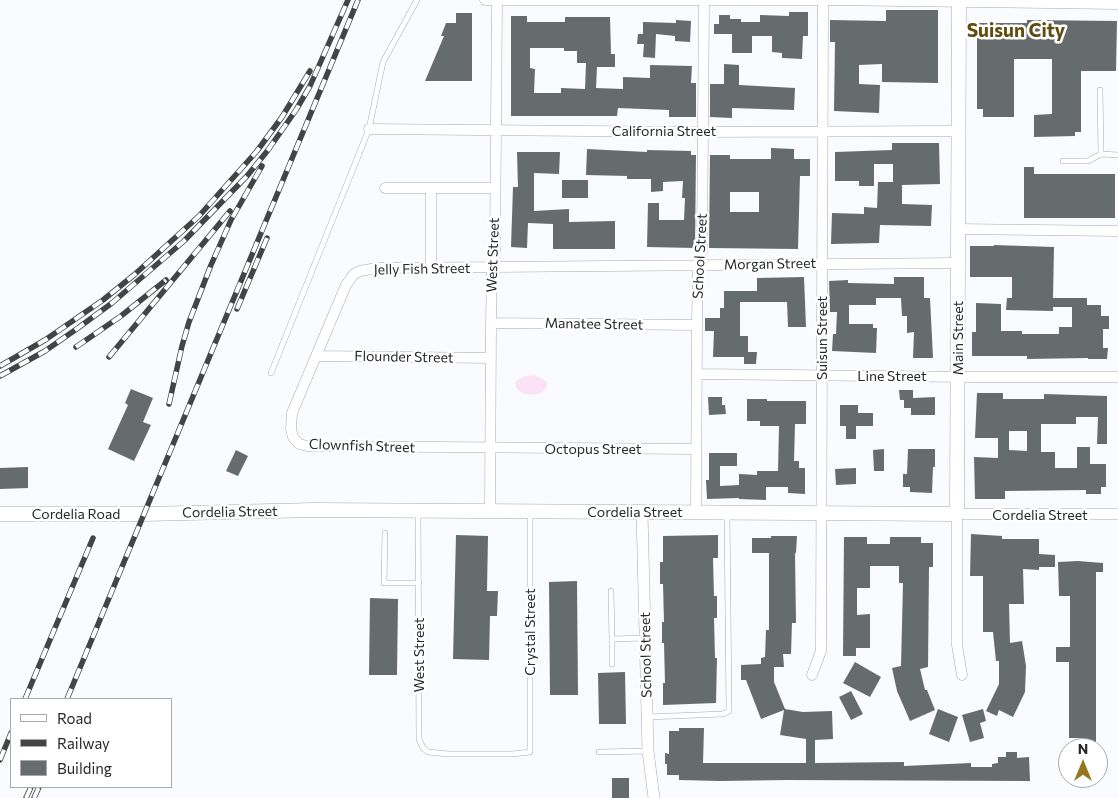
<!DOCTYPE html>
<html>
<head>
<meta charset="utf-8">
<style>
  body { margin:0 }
  #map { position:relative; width:1118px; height:798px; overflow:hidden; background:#f9fbfe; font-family:Commissioner,sans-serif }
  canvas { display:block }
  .legend { position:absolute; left:10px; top:698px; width:162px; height:90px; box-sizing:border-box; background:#fff; border:1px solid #a9a9aa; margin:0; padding:6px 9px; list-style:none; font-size:15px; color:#27282a }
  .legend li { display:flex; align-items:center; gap:10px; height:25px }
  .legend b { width:25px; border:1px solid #a9a9aa }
  .north { position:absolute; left:1058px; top:738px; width:50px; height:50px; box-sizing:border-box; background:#fff; border:1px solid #a9a9aa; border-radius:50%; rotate:0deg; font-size:14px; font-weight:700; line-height:20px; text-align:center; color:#27282a }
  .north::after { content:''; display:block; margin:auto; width:18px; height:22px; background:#94761d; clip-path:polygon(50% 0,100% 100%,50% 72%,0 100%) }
</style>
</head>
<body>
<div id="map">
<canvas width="1118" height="798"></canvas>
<ul class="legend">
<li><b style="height:6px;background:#fff"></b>Road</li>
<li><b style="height:6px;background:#434446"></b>Railway</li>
<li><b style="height:14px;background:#666c6e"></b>Building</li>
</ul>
<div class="north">N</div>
</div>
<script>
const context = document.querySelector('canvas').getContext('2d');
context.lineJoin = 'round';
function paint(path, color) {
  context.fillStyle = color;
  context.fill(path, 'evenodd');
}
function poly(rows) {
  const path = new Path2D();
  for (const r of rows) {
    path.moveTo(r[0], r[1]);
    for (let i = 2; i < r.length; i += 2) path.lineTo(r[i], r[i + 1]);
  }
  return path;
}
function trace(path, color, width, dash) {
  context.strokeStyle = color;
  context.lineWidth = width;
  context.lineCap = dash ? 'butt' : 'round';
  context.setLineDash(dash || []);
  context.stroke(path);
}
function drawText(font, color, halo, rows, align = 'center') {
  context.font = font + ' Commissioner,sans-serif';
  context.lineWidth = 5;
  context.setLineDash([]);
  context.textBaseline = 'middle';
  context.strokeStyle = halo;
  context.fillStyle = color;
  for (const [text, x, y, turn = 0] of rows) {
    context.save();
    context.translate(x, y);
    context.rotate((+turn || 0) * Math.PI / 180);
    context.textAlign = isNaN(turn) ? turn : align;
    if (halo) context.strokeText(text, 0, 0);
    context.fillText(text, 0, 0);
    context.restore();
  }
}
paint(poly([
  [535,375,546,381,547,385,546,389,541,393,532,395,525,394,519,391,516,387,515,383,518,380,525,376]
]), '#fce2f6');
paint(poly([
  [886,10,938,10,938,83,882,82,882,64,859,65,859,84,880,85,879,113,834,111,835,42,830,42,830,20,886,21],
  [789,12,808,12,808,36,803,36,802,59,782,58,782,53,772,52,772,36,752,36,752,53,732,53,732,34,714,34,714,24,719,24,719,15,730,15,730,19,741,19,741,22,760,22,760,15,789,16],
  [456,13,472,13,472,81,425,81,444,36,441,36,446,23,456,23],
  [511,16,527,16,527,22,565,22,565,17,610,17,611,54,615,54,615,67,597,67,596,88,623,89,623,77,650,78,650,65,692,66,691,83,696,83,696,117,669,117,669,110,618,108,617,116,511,116],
  [530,48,564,48,564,51,577,51,577,63,586,63,585,89,561,88,561,93,534,93,535,69,530,68],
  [676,20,691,21,690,42,675,41,675,36,656,34,655,58,643,57,644,44,637,44,638,34,643,34,643,22,676,23],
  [1027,20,1117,21,1116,71,1081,71,1081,132,1075,132,1075,136,1034,137,1034,115,1052,114,1052,59,1014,59,1014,117,983,117,983,109,977,109,977,23,1027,23],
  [724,64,739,65,739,85,795,88,794,110,732,108,732,118,710,117,710,84,724,84],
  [892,143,939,143,940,184,902,185,902,204,932,205,931,226,880,225,879,243,831,244,832,213,864,214,864,207,877,208,878,182,893,182,893,164,874,164,874,186,859,186,859,181,835,181,835,152,892,150],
  [771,148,794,149,794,159,810,159,810,176,800,176,798,249,709,248,710,155,730,155,730,159,771,159],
  [730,192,759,192,759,212,730,212],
  [587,149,647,152,647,150,691,151,691,155,696,155,695,248,647,247,648,203,659,203,659,220,684,220,685,198,682,198,683,181,663,182,663,191,651,192,651,179,627,179,627,176,586,175],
  [517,152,560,152,559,174,534,173,534,211,569,209,569,222,615,221,615,249,553,249,553,224,528,223,527,248,511,247,513,187,518,187],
  [1024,167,1034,167,1034,174,1115,174,1115,218,1024,218],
  [562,180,588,180,588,198,562,198],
  [994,245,1054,247,1053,298,1087,298,1087,305,1101,305,1101,316,1109,316,1109,329,1103,329,1103,348,1108,348,1107,359,1088,359,1088,358,1027,359,1027,356,972,356,972,332,976,332,976,303,1001,304,1001,331,1022,331,1022,334,1059,334,1059,327,1072,327,1072,307,1053,307,1053,311,1006,310,1007,298,1012,298,1012,277,970,277,970,246,994,246],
  [804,277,806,327,788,327,787,302,740,302,740,336,748,336,748,352,757,352,756,364,744,364,744,357,713,357,714,331,705,331,705,318,720,318,720,308,724,308,724,291,757,291,757,278],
  [894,277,924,277,924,298,930,298,933,358,913,358,914,332,907,333,907,316,902,316,901,298,876,298,876,305,849,305,849,324,873,324,873,328,877,328,876,353,832,351,833,334,836,334,837,312,830,312,829,281,848,280,848,283,894,284],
  [131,389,153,398,143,422,151,425,134,461,108,449,128,405,125,403],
  [899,390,913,390,913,398,935,397,935,415,911,415,911,408,904,408,904,400,900,400],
  [977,393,1003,393,1003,399,1044,399,1044,394,1107,396,1107,444,1097,444,1098,417,1076,417,1076,424,1041,424,1041,452,1055,452,1055,468,1077,468,1077,447,1090,447,1090,464,1106,464,1106,487,1101,487,1101,494,1086,494,1086,490,1005,491,1005,499,975,499,974,457,998,458,998,438,975,438],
  [1009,431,1027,431,1027,451,1009,450],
  [708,397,722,397,722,405,725,405,726,414,709,415],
  [747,399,767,399,767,401,806,401,806,424,795,424,794,461,799,461,799,468,805,468,805,494,788,493,788,487,766,487,766,500,739,499,739,498,707,499,706,480,709,480,709,453,737,453,737,466,720,466,720,486,739,485,739,474,757,475,757,471,778,471,779,426,760,426,760,421,747,421],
  [840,405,858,405,858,413,873,413,873,426,856,426,856,439,846,439,846,426,840,426],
  [884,449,884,471,874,471,873,450],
  [908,449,935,449,935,467,933,467,932,493,910,492,910,487,903,487,903,474,907,474],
  [236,450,248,456,238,476,226,471],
  [28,467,28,488,0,489,0,468],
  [856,468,856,484,836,485,835,469],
  [971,534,1002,536,1002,539,1039,539,1039,554,1055,555,1055,567,1039,567,1039,570,1023,569,1024,604,1009,604,1010,643,1022,641,1026,666,1025,692,1013,717,999,710,997,716,986,711,999,684,999,661,996,661,993,632,983,632,983,576,970,576],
  [456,535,488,536,487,591,498,591,497,616,490,616,489,660,453,659],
  [718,535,718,558,713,558,714,596,717,596,717,618,714,618,715,658,717,658,716,703,663,705,663,683,665,683,664,643,662,643,662,622,664,622,663,584,660,584,660,562,663,562,663,536],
  [771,536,797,536,796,553,795,553,796,623,792,623,791,654,783,654,784,667,774,667,774,682,785,709,803,712,832,711,833,739,815,740,815,763,904,762,904,766,971,763,971,767,992,767,992,764,998,763,998,757,1006,757,1006,752,1017,752,1017,758,1029,757,1030,781,788,780,720,781,679,780,679,775,667,775,667,764,665,764,665,753,669,754,669,731,679,731,679,728,704,728,703,763,806,763,806,739,780,735,784,710,761,719,746,680,741,680,741,665,761,664,761,658,765,657,766,630,769,630,769,553,752,553,752,538,771,538],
  [844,537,867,537,867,544,890,544,890,537,921,537,921,543,933,543,933,567,929,567,928,667,920,669,925,690,927,690,935,710,910,721,897,691,892,668,901,666,903,583,899,583,899,566,870,566,870,588,857,588,857,615,870,614,870,648,856,648,856,656,843,656],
  [1078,561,1103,563,1103,572,1096,572,1096,747,1083,746,1083,738,1069,738,1069,662,1056,662,1056,647,1070,647,1070,596,1059,596,1058,562],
  [577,581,578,695,550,695,549,582],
  [370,598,398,599,397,675,369,675],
  [855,662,881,677,870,697,843,683],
  [625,672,626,724,599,724,598,673],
  [851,691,863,714,851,720,839,697],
  [938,709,958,717,949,742,929,734],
  [983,709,986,721,980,723,984,738,970,742,962,715],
  [612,778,629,778,629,798,612,798]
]), '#666c6e');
const service = poly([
  [1100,90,1101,154],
  [1063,161,1088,161,1101,154,1118,155],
  [271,373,369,129,383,62,417,0],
  [418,511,419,739,423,748,428,752,448,754,512,754,530,752,530,512],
  [385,533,384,583,419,583],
  [611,591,612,639],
  [612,664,612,639,645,638],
  [647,717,723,714,729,711,727,515],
  [599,752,648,751]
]);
const minor = poly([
  [485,0,829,0,1118,4],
  [369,129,696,132,958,131],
  [385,188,495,188],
  [431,188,431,267],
  [958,229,1118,231],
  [491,323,697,325],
  [316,356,491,358],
  [697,374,970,377,1118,377],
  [696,449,307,446,299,444,293,437,291,429,292,413,346,285,354,274,360,271,377,268,958,263],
  [490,510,491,323,492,267,495,252,497,0],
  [696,513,697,325,698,264,702,251,704,0],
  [812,675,821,651,823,0],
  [962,675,957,645,957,514,1118,514]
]);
const tertiary = poly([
  [642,513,648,751,654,798]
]);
const secondary = poly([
  [0,514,144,514,314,510,957,514,959,0]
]);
trace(service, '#a7aaaf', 6);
trace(minor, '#a7aaaf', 11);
trace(tertiary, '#a7aaaf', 12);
trace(secondary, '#a7aaaf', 15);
trace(service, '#fff', 5);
trace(minor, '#fff', 10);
trace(tertiary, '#fff', 11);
trace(secondary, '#fff', 14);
const rail = poly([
  [237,309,267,238],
  [76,347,121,316,166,280],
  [109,357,230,211],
  [0,366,45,340,103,300,134,275,199,216,257,151,282,117,310,71],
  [0,376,45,351,78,328,112,303,184,241,247,176,268,150,296,110,310,86,348,0],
  [169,404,182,346,189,322,211,265,231,220,262,166],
  [25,699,93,538],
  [67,699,358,0],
  [0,760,11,733],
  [26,798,31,787],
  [34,798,39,787]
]);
trace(rail, '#434446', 5.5);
trace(rail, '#fff', 4, [11]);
drawText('14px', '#27282a', '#fff', [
  ["California Street",664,131],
  ["West Street",493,255,-88],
  ["School Street",700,256,-87],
  ["Morgan Street",770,264,-1],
  ["Jelly Fish Street",422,269,-1],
  ["Manatee Street",594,324,1],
  ["Suisun Street",822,338,-90],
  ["Main Street",958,338,-90],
  ["Flounder Street",404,357,1],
  ["Line Street",892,376],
  ["Clownfish Street",362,446,2],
  ["Octopus Street",593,449],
  ["Cordelia Street",230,512,-1],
  ["Cordelia Street",635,512],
  ["Cordelia Road",76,514],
  ["Cordelia Street",1040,515],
  ["Crystal Street",530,632,-90],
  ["West Street",419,655,-90],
  ["School Street",646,655,-91]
]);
drawText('bold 19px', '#614c0e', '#fff', [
  ["Suisun City",1016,31]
]);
</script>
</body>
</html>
